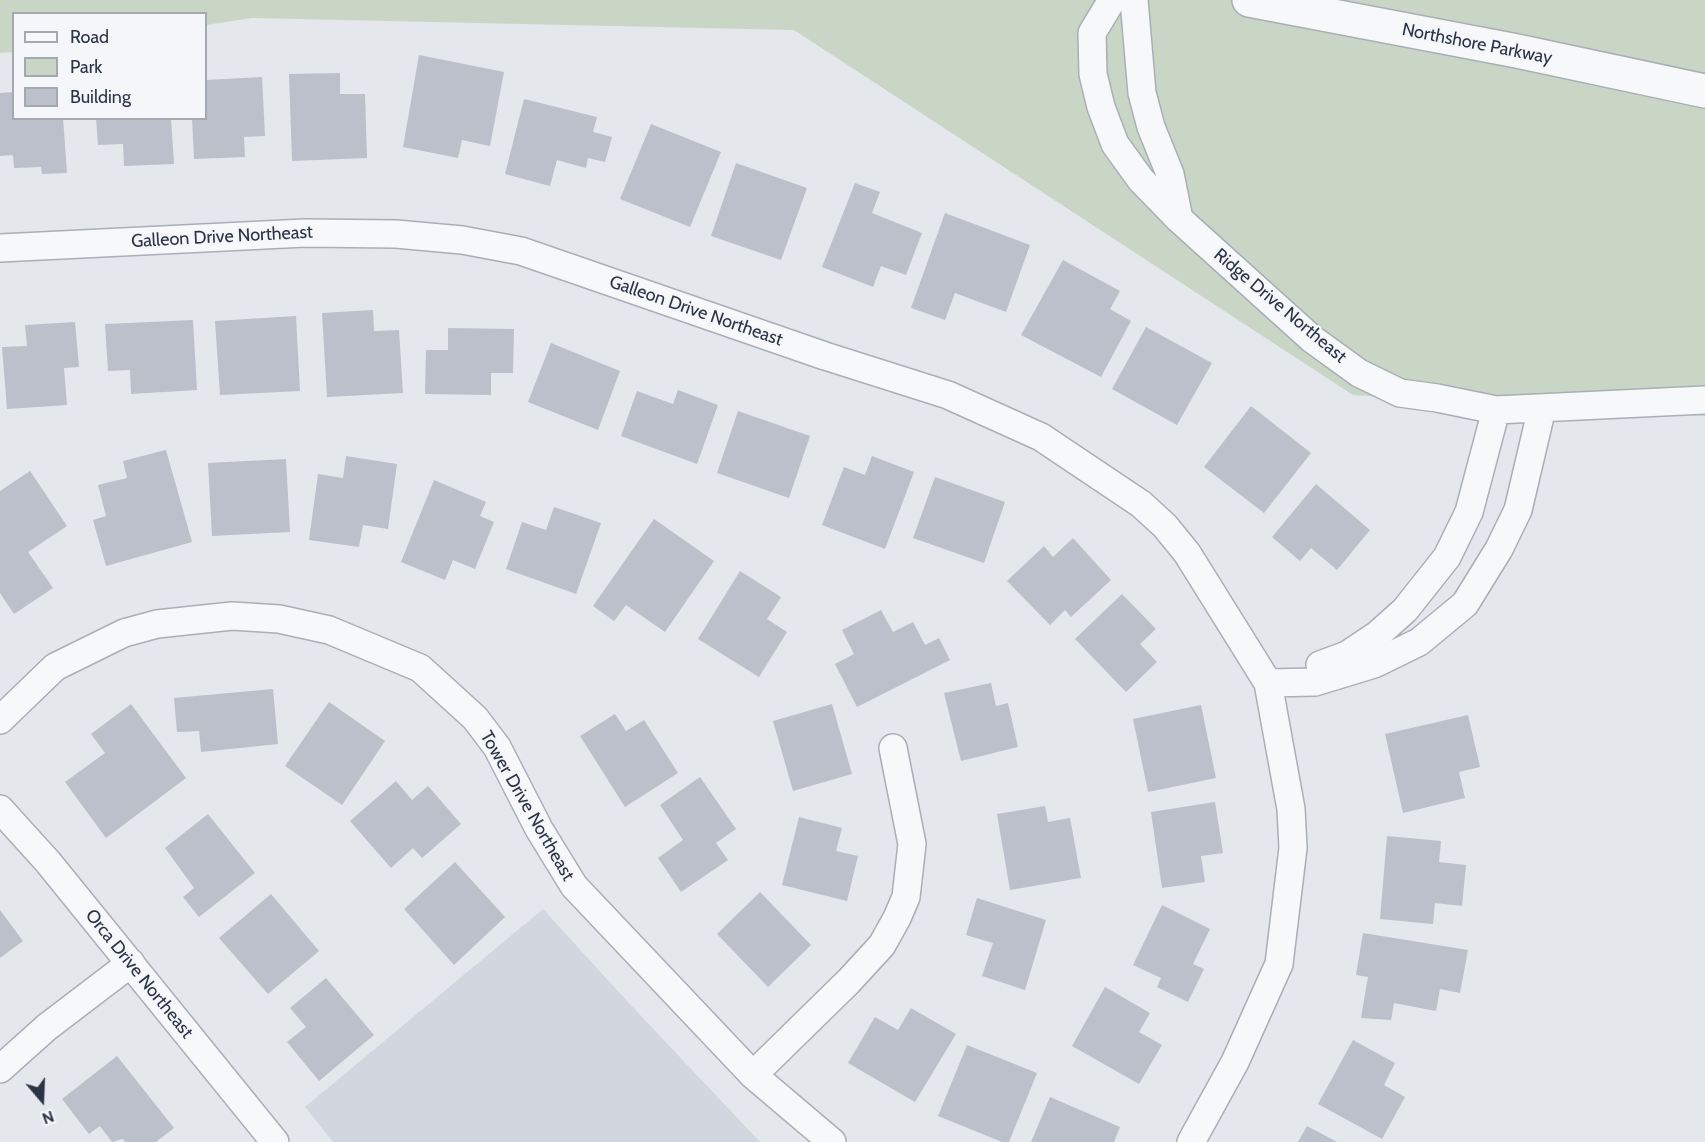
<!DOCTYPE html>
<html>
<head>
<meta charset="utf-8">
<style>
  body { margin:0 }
  #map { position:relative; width:1705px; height:1142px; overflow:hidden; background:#e4e7ec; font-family:Cabin,sans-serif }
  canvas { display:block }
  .legend { position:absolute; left:12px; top:12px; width:195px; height:108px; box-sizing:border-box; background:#f4f6f9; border:2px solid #a4a8b1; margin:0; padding:8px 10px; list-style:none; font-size:18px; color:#2b3445 }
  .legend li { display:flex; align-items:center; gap:12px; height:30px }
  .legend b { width:30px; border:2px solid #a4a8b1 }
  .north { position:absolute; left:12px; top:1070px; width:60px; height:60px; -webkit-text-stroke:4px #f4f6f9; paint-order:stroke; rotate:161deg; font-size:16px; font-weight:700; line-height:24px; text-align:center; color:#2b3445 }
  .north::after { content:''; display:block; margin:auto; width:21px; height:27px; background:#2b3445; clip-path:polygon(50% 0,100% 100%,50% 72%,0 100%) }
</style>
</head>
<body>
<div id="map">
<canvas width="1705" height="1142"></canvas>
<ul class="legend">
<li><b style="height:8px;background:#f7f8fa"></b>Road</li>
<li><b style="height:16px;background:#c9d6c5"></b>Park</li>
<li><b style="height:16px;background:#bbc0ca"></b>Building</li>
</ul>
<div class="north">N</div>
</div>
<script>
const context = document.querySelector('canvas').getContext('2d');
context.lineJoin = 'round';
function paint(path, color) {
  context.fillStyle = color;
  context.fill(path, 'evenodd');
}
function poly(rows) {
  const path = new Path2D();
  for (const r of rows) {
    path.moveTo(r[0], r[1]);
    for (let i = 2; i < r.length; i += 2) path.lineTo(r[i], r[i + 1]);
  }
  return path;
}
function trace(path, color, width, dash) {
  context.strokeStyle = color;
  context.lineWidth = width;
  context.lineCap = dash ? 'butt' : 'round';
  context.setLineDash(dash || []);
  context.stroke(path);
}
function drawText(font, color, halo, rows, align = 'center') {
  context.font = font + ' Cabin,sans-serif';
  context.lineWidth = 4.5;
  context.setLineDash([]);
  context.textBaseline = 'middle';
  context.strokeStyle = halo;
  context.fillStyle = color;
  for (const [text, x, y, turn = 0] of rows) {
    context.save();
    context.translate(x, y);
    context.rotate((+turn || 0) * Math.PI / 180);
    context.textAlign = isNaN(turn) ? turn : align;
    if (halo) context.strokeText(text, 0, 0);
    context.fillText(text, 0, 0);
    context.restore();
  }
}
paint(poly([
  [543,909,626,1000,760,1142,333,1142,305,1107]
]), '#d2d6de');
paint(poly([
  [0,0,1705,0,1705,416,1353,395,794,30,252,18,206,25,206,14,14,14,13,52,0,53]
]), '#c9d6c5');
paint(poly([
  [419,55,504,72,490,146,462,140,458,158,403,147],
  [340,73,340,94,365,94,367,158,292,161,289,74],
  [262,77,265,136,244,137,245,157,194,159,192,118,206,118,206,80],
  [14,92,14,118,63,118,67,173,42,174,41,167,14,168,13,155,0,156,0,93],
  [524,99,597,117,593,132,612,137,605,162,588,158,586,168,557,160,550,186,505,174],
  [96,118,171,118,174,164,124,166,123,144,98,145],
  [651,124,721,152,690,227,620,199],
  [736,163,807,188,781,260,711,236],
  [855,183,880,192,872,213,922,233,906,275,881,266,873,287,822,267],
  [945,213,1030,245,1006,312,955,293,945,320,911,308],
  [1063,260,1120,291,1110,309,1131,321,1101,377,1021,335],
  [373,310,374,331,399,330,403,393,327,397,322,313],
  [296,316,300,391,220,395,215,321],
  [193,320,197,390,131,394,130,370,108,371,105,324],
  [75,322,79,367,64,368,67,405,7,409,2,347,27,346,25,325],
  [1146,327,1212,363,1177,425,1112,389],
  [448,328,514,329,513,373,491,373,491,395,425,394,426,350,448,350],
  [551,343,620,371,598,430,528,402],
  [678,390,718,405,697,464,621,436,637,391,673,404],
  [1251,406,1311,453,1264,513,1204,467],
  [738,411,810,436,789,498,717,473],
  [166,450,192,542,106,566,93,520,106,516,98,485,127,478,123,461],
  [346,456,397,464,388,529,363,525,359,547,309,540,318,474,343,478],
  [872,456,914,472,885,549,822,525,844,467,865,475],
  [286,459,290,532,212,536,208,463],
  [30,471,67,526,28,552,53,588,14,614,0,593,0,491],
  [935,477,1005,502,984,563,913,538],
  [434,480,486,502,480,516,494,522,475,569,453,560,445,580,401,562],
  [1316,484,1370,530,1337,570,1311,548,1300,561,1272,537],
  [554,507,601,523,576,594,506,569,522,522,546,530],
  [654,519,714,561,665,632,626,605,614,621,593,606],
  [1073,538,1111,580,1071,617,1065,610,1050,625,1007,581,1044,546,1053,557],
  [740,571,781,597,767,619,787,632,759,677,698,639],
  [1122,594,1156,629,1140,644,1157,662,1126,692,1075,639],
  [881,610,893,632,913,622,925,645,939,638,950,660,857,707,835,664,854,654,842,630],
  [991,683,996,706,1008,703,1018,747,961,761,944,693],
  [273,689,278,744,201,752,199,731,177,732,174,698],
  [329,702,385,741,342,805,285,766],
  [131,704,186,778,106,838,65,782,105,753,91,734],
  [832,704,852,774,793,791,773,721],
  [1201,705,1216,778,1148,792,1133,719],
  [615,714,626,731,644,720,678,773,625,807,580,736],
  [1468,715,1480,767,1459,772,1465,798,1403,813,1385,734],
  [700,777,736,829,716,843,728,860,681,892,658,858,683,840,660,805],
  [396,781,412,800,428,786,461,824,422,858,413,848,391,868,350,821],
  [1215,802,1223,853,1201,856,1205,882,1162,888,1151,812],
  [1045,806,1048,822,1070,818,1081,878,1010,890,997,814],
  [208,814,255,873,199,917,183,897,194,888,165,848],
  [799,817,842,828,836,851,858,856,847,901,782,885],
  [1387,836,1441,841,1439,862,1466,865,1462,906,1435,903,1433,924,1380,919],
  [455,862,505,917,454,965,404,909],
  [760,892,811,945,768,987,717,934],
  [271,894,319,951,268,994,219,938],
  [977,898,1046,920,1025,990,982,976,993,943,966,935],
  [1162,905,1210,929,1193,964,1204,969,1188,1002,1157,987,1161,978,1133,965],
  [0,910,23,941,0,958],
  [1363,933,1468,950,1460,993,1440,989,1436,1011,1394,1003,1391,1020,1361,1018,1368,977,1356,975],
  [326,978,374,1035,319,1081,287,1042,306,1027,290,1008],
  [1105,987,1150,1013,1139,1032,1162,1045,1139,1084,1072,1046],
  [911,1008,956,1034,915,1102,848,1063,875,1017,898,1030],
  [1353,1040,1395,1063,1384,1085,1405,1097,1382,1139,1318,1104],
  [967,1045,1037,1073,1009,1142,1002,1142,938,1116],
  [117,1056,174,1128,156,1142,125,1142,123,1139,112,1142,100,1126,89,1134,62,1099],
  [1050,1097,1120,1127,1114,1142,1031,1142],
  [1307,1126,1337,1142,1298,1142]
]), '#bbc0ca');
const minor = poly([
  [1112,0,1092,33,1093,74,1101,107,1115,144,1141,180,1179,219,1312,339,1359,373,1400,393,1437,398,1496,410,1705,400],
  [1134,0,1142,93,1151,127,1170,174,1179,219],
  [0,248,305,233,396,234,462,240,521,251,825,356,948,395,1041,437,1141,504,1165,526,1187,553,1268,683,1291,809,1293,848,1279,964,1235,1062,1191,1142],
  [1320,665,1347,655,1377,635,1405,610,1447,557,1469,512,1496,410],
  [1268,683,1315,682,1374,664,1419,642,1465,604,1499,549,1518,510,1542,408],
  [0,720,55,667,124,633,157,624,232,616,279,619,329,630,420,668,475,718,497,747,539,829,574,886,753,1075,832,1142],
  [0,809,48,862,275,1142],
  [0,1069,47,1027,131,963],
  [753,1075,849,981,882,945,897,918,906,897,912,844,893,748]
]);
const tertiary = poly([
  [1249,0,1517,51,1705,91]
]);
trace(minor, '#a9aeb7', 30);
trace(tertiary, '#a9aeb7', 36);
trace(minor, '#f7f8fa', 27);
trace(tertiary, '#f7f8fa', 33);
drawText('18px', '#2b3445', '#f4f6f9', [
  ["Northshore Parkway",1477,44,11],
  ["Galleon Drive Northeast",222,237,-3],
  ["Ridge Drive Northeast",1280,306,40],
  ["Galleon Drive Northeast",696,311,19],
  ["Tower Drive Northeast",527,806,60],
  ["Orca Drive Northeast",139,974,51]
]);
</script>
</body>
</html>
